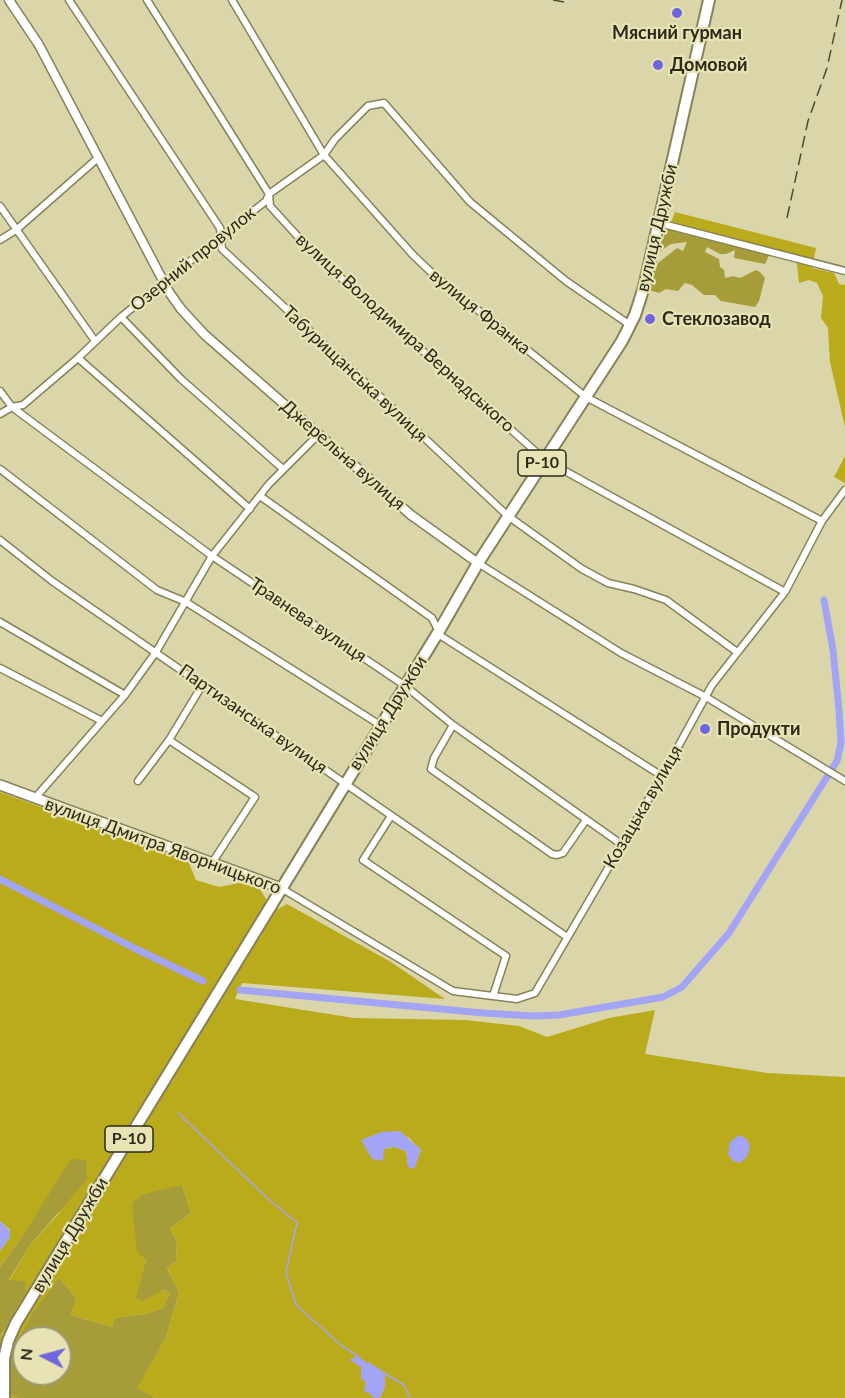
<!DOCTYPE html>
<html>
<head>
<meta charset="utf-8">
<style>
  body { margin:0 }
  #map { position:relative; width:845px; height:1398px; overflow:hidden; background:#dad6a9; font-family:Lato,sans-serif }
  canvas { display:block }
  .north { position:absolute; left:12px; top:1326px; width:60px; height:60px; box-sizing:border-box; background:#e7e3b5; border:2px solid #9c9976; border-radius:50%; rotate:276deg; font-size:16px; font-weight:700; line-height:24px; text-align:center; color:#2c2a18 }
  .north::after { content:''; display:block; margin:auto; width:21px; height:27px; background:#6f65df; clip-path:polygon(50% 0,100% 100%,50% 72%,0 100%) }
</style>
</head>
<body>
<div id="map">
<canvas width="845" height="1398"></canvas>
<div class="north">N</div>
</div>
<script>
const context = document.querySelector('canvas').getContext('2d');
context.lineJoin = 'round';
function paint(path, color) {
  context.fillStyle = color;
  context.fill(path, 'evenodd');
}
function poly(rows) {
  const path = new Path2D();
  for (const r of rows) {
    path.moveTo(r[0], r[1]);
    for (let i = 2; i < r.length; i += 2) path.lineTo(r[i], r[i + 1]);
  }
  return path;
}
function trace(path, color, width, dash) {
  context.strokeStyle = color;
  context.lineWidth = width;
  context.lineCap = dash ? 'butt' : 'round';
  context.setLineDash(dash || []);
  context.stroke(path);
}
function drawText(font, color, halo, rows, align = 'center') {
  context.font = font + ' Lato,sans-serif';
  context.lineWidth = 4.5;
  context.setLineDash([]);
  context.textBaseline = 'middle';
  context.strokeStyle = halo;
  context.fillStyle = color;
  for (const [text, x, y, turn = 0] of rows) {
    context.save();
    context.translate(x, y);
    context.rotate((+turn || 0) * Math.PI / 180);
    context.textAlign = isNaN(turn) ? turn : align;
    if (halo) context.strokeText(text, 0, 0);
    context.fillText(text, 0, 0);
    context.restore();
  }
}
paint(poly([
  [675,212,816,248,812,268,834,273,839,284,845,285,845,427,830,362,828,328,821,318,823,296,817,283,809,280,799,283,796,255,671,223],
  [845,456,845,483,834,477],
  [0,792,188,861,196,880,219,887,239,883,259,888,268,902,278,909,287,904,391,962,445,999,242,983,235,999,354,1018,465,1020,519,1026,547,1037,609,1018,655,1010,645,1054,767,1073,845,1077,845,1398,155,1398,136,1388,166,1337,179,1293,167,1268,176,1261,177,1242,170,1228,191,1213,182,1185,146,1259,143,1279,144,1301,161,1290,170,1293,163,1308,145,1314,116,1318,112,1327,71,1315,76,1298,59,1278,9,1360,8,1393,18,1398,0,1398,0,1337,3,1333,9,1281,30,1245,61,1211,22,1237,0,1267,0,1251,10,1237,10,1230,0,1221],
  [408,1137,421,1150,414,1168,408,1166,406,1151,394,1147,384,1149]
]), '#baab1c');
paint(poly([
  [665,228,670,228,770,253,765,264,734,258,735,250,726,254,720,254,707,247,705,252,719,259,720,267,724,270,725,278,733,276,740,278,756,270,760,272,765,278,759,301,755,307,721,301,715,295,704,295,692,285,685,283,678,291,666,289,659,293,649,290,658,263,677,248,683,251,687,242,671,244,659,252,660,243,664,238],
  [71,1159,86,1160,87,1180,30,1245,9,1280,25,1281,26,1291,0,1337,0,1267,22,1237],
  [182,1185,191,1213,170,1228,177,1242,176,1261,167,1268,179,1293,166,1337,137,1388,155,1398,18,1398,8,1393,9,1360,31,1316,59,1278,76,1298,71,1315,112,1327,115,1318,145,1314,163,1308,170,1293,162,1290,144,1301,136,1298,146,1260,137,1251,132,1203,144,1194],
  [24,1338,60,1338,60,1374,24,1374]
]), '#a79c3a');
paint(poly([
  [400,1131,421,1150,414,1169,408,1167,406,1151,394,1147,384,1149,383,1161,372,1159,361,1140,381,1132],
  [739,1135,747,1139,750,1146,747,1157,740,1163,733,1161,728,1154,730,1142],
  [0,1221,10,1231,10,1237,0,1251],
  [357,1356,385,1375,385,1387,380,1398,372,1397,370,1393,364,1392,366,1383,361,1378,361,1367,350,1360]
]), '#a4a4f7');
trace(poly([
  [178,1113,265,1196,297,1223,286,1272,296,1305,342,1346,359,1357],
  [368,1363,404,1385,410,1398]
]), '#a4a4f7', 1.5);
trace(poly([
  [0,879,136,949,203,981],
  [240,990,483,1013,534,1016,559,1015,663,997,682,987,729,933,837,761,841,743,839,710,833,650,824,600]
]), '#a4a4f7', 7);
const minor = poly([
  [69,0,220,228,222,249,508,516,582,569,608,583,634,589,666,600,737,652],
  [147,0,269,194,270,206,311,251,545,460,785,592],
  [232,0,324,155,413,255,433,274,586,397,822,521],
  [0,206,95,341],
  [659,223,845,271],
  [0,240,16,230,98,158],
  [121,317,181,379,283,469],
  [78,358,250,509],
  [0,391,12,407,212,556,404,685,453,725,621,844],
  [0,414,12,407,23,405,78,358,121,317,204,250,221,242,229,230,266,201,269,194,324,155,335,139,368,106,384,103,470,202,566,281,630,325],
  [0,469,157,590,186,602,380,725],
  [260,496,432,618,441,636,662,776],
  [0,540,52,581,567,937],
  [478,563,621,653,706,697,845,781],
  [0,622,125,695],
  [0,668,102,721],
  [203,684,169,740,255,797,212,863],
  [453,725,434,758,431,769,552,854,557,855,563,853,586,820],
  [138,781,169,740],
  [35,798,125,695,156,652,212,556,269,484,318,435],
  [391,816,363,860,506,956,493,996],
  [281,888,453,991,517,999,535,993,662,776,712,685,785,592,822,521,845,490]
]);
const tertiary = poly([
  [9,0,39,45,169,292,181,309,205,335,411,515,478,563]
]);
const secondary = poly([
  [0,785,281,888]
]);
const primary = poly([
  [4,1398,4,1359,8,1341,16,1323,439,631,478,563,622,341,635,315,644,287,709,0]
]);
trace(minor, '#878258', 9);
trace(tertiary, '#878258', 11);
trace(secondary, '#878258', 12);
trace(primary, '#878258', 14);
trace(minor, '#fff', 6);
trace(tertiary, '#fff', 8);
trace(secondary, '#fff', 9);
trace(primary, '#fff', 10);
trace(poly([
  [553,0,564,2],
  [787,218,808,121,827,68,842,0]
]), '#4d4b34', 1.5, [12, 6]);
for (const [x, y, r, color] of [
  [677,13,6,"#6f65df"],
  [658,65,6,"#6f65df"],
  [650,319,6,"#6f65df"],
  [705,729,6,"#6f65df"]
]) {
  const dot = new Path2D();
  dot.arc(x, y, r, 0, 2 * Math.PI);
  context.fillStyle = color;
  context.fill(dot);
  trace(dot, '#e7e3b5', 2);
}
for (const [x, y, w] of [
  [542,463,48],
  [129,1139,48]
]) {
  const box = new Path2D();
  box.roundRect(x - w / 2, y - 13, w, 26, 4.5);
  context.fillStyle = '#e7e3b5';
  context.fill(box);
  trace(box, '#2c2a18', 1.5);
}
drawText('bold 16px', '#2c2a18', null, [
  ["Р-10",542,463],
  ["Р-10",129,1139]
]);
drawText('bold 18px', '#2c2a18', '#e7e3b5', [
  ["Мясний гурман",677,33,"center"],
  ["Домовой",670,65],
  ["Стеклозавод",662,319],
  ["Продукти",717,729]
], 'left');
drawText('18px', '#2c2a18', '#e7e3b5', [
  ["вулиця Дружби",657,228,-77],
  ["Озерний провулок",193,259,-39],
  ["вулиця Франка",480,312,39],
  ["вулиця Володимира Вернадського",405,333,42],
  ["Табурищанська вулиця",355,374,43],
  ["Джерельна вулиця",343,455,41],
  ["Травнева вулиця",308,620,34],
  ["вулиця Дружби",388,713,-58],
  ["Партизанська вулиця",253,719,35],
  ["Козацька вулиця",643,807,-60],
  ["вулиця Дмитра Яворницького",163,846,20],
  ["вулиця Дружби",70,1235,-59]
]);
</script>
</body>
</html>
